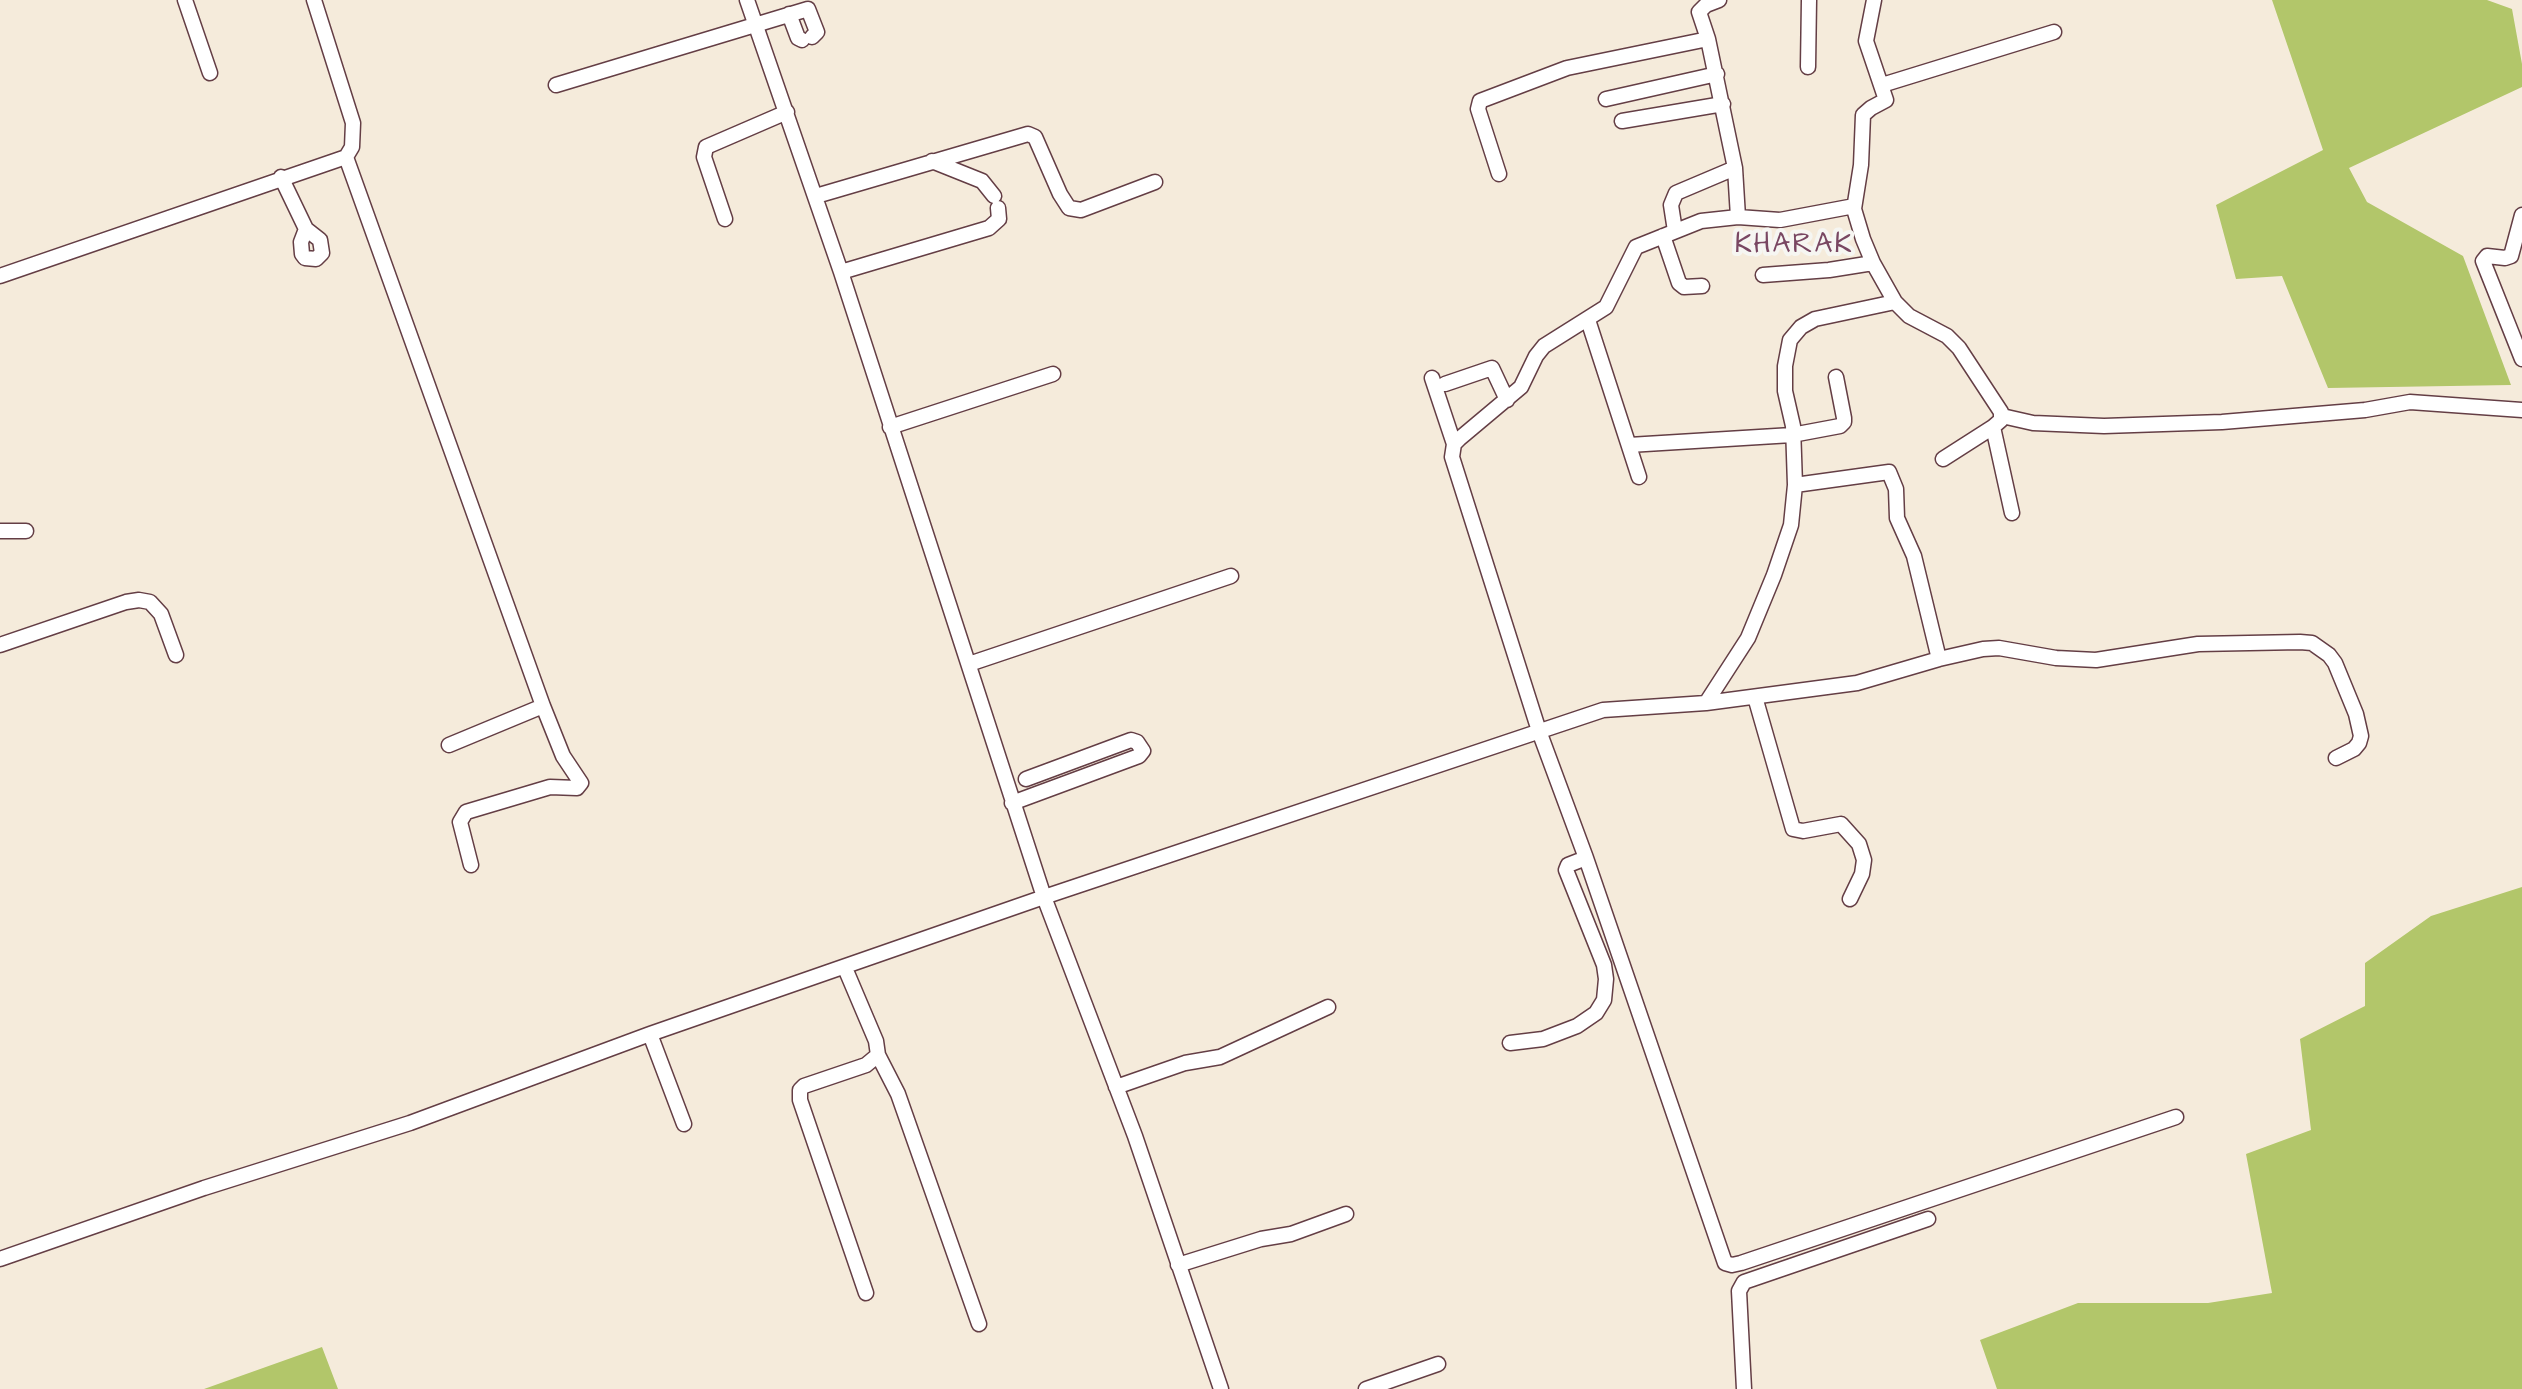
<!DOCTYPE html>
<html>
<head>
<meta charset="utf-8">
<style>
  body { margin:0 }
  canvas { display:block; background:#f5ebdb }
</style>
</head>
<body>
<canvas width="2522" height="1389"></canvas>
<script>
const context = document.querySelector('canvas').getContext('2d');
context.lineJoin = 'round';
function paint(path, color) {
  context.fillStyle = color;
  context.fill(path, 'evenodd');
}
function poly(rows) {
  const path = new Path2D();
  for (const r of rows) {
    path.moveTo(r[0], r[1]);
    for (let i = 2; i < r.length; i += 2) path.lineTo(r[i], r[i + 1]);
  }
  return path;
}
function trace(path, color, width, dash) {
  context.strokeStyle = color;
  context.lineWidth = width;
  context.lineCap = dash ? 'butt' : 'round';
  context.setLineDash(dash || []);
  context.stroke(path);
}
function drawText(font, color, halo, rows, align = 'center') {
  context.font = font + ' "Architects Daughter",sans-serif';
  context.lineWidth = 8;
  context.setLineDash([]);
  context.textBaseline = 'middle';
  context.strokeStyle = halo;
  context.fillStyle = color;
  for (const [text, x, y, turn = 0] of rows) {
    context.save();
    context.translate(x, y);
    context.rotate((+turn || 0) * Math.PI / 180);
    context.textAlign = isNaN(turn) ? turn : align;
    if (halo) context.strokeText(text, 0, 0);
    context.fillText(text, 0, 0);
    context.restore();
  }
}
paint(poly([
  [2272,0,2487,0,2512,9,2522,64,2522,87,2349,168,2367,202,2463,256,2511,385,2328,388,2282,276,2236,279,2216,205,2323,150],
  [2522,887,2522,1389,1997,1389,1980,1340,2078,1303,2208,1303,2272,1293,2246,1154,2311,1130,2300,1039,2365,1006,2365,963,2431,916],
  [322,1347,338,1389,204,1389]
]), '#b2c66a');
const minor = poly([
  [185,0,210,73],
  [747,0,841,272,1044,897,1135,1136,1221,1389],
  [789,14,798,38,802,40],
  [1708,39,1699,12,1706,5,1719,0],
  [1808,67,1809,0],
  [556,85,808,9,817,32,812,37],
  [1882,85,2054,32],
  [1606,99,1717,74],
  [1622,121,1723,104],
  [346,157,543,706,563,756,581,783,577,788,550,787,466,812,460,822,471,865],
  [932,161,982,181,994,196],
  [1499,174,1478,109,1480,101,1567,68,1708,39,1735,168,1738,217],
  [281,177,306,229,320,240,322,253,316,259,305,258,302,254,301,242,306,229],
  [816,196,1028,134,1035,137,1060,194,1069,208,1081,210,1155,182],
  [1854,209,1861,165,1863,115,1871,108,1886,100,1866,41,1874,0],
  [2522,215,2511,256,2505,258,2487,256,2483,261,2522,359],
  [725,219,704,157,706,147,787,112],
  [1675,231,1671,205,1676,193,1735,168],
  [1663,236,1679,283,1684,287,1702,286],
  [841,272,989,228,999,219,998,208],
  [1763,275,1829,270,1873,263],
  [0,276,346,157,352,147,353,123,314,0],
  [1588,320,1639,477],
  [1432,378,1454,444],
  [1445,384,1492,368,1507,400],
  [2002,416,2033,423,2104,426,2222,422,2365,410,2410,402,2522,410],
  [890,427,1053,374],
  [1993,427,2012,513],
  [1629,445,1792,435,1840,426,1844,422,1844,418,1836,377],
  [1943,459,1993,427,2001,420,2001,412,1959,348,1947,336,1909,316,1895,302,1873,263,1863,239,1854,209,1849,207,1780,220,1738,217,1701,221,1636,247,1606,307,1544,346,1536,356,1521,387,1459,439,1454,444,1452,457,1539,731,1586,858,1725,1263,1732,1265,1741,1263,2176,1117],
  [1795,485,1889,472,1896,489,1897,518,1914,556,1939,659],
  [0,531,26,531],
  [0,645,126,602,139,600,150,602,161,614,176,655],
  [969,664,1231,576],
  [1755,697,1793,829,1803,831,1841,824,1859,844,1864,860,1862,874,1850,899],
  [1706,703,1748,638,1774,575,1791,525,1795,485,1793,426,1785,391,1785,366,1790,340,1801,327,1815,319,1895,302],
  [449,745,543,706],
  [1012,803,1139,756,1143,751,1137,742,1131,740,1026,779],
  [845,968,876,1041,878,1055,866,1065,804,1086,800,1090,800,1100,866,1293],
  [650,1034,684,1124],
  [1510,1043,1543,1039,1577,1026,1596,1013,1604,1000,1606,979,1604,965,1566,870,1568,865,1586,858],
  [878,1055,898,1094,979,1324],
  [1116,1087,1185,1063,1220,1057,1328,1007],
  [0,1259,204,1188,410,1123,650,1034,1044,897,1603,710,1706,703,1857,683,1939,659,1983,649,1999,648,2056,658,2096,660,2198,644,2300,642,2312,643,2329,655,2335,663,2356,714,2361,736,2359,743,2354,749,2336,758],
  [1178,1265,1261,1239,1291,1234,1346,1214],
  [1366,1389,1438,1364],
  [1744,1389,1739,1291,1744,1282,1928,1219]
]);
trace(minor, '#643e45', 17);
trace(minor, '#fff', 14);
context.letterSpacing = '2px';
drawText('28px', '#794762', '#f6f6f2', [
  ["KHARAK",1794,246]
]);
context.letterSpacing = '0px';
</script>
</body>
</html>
